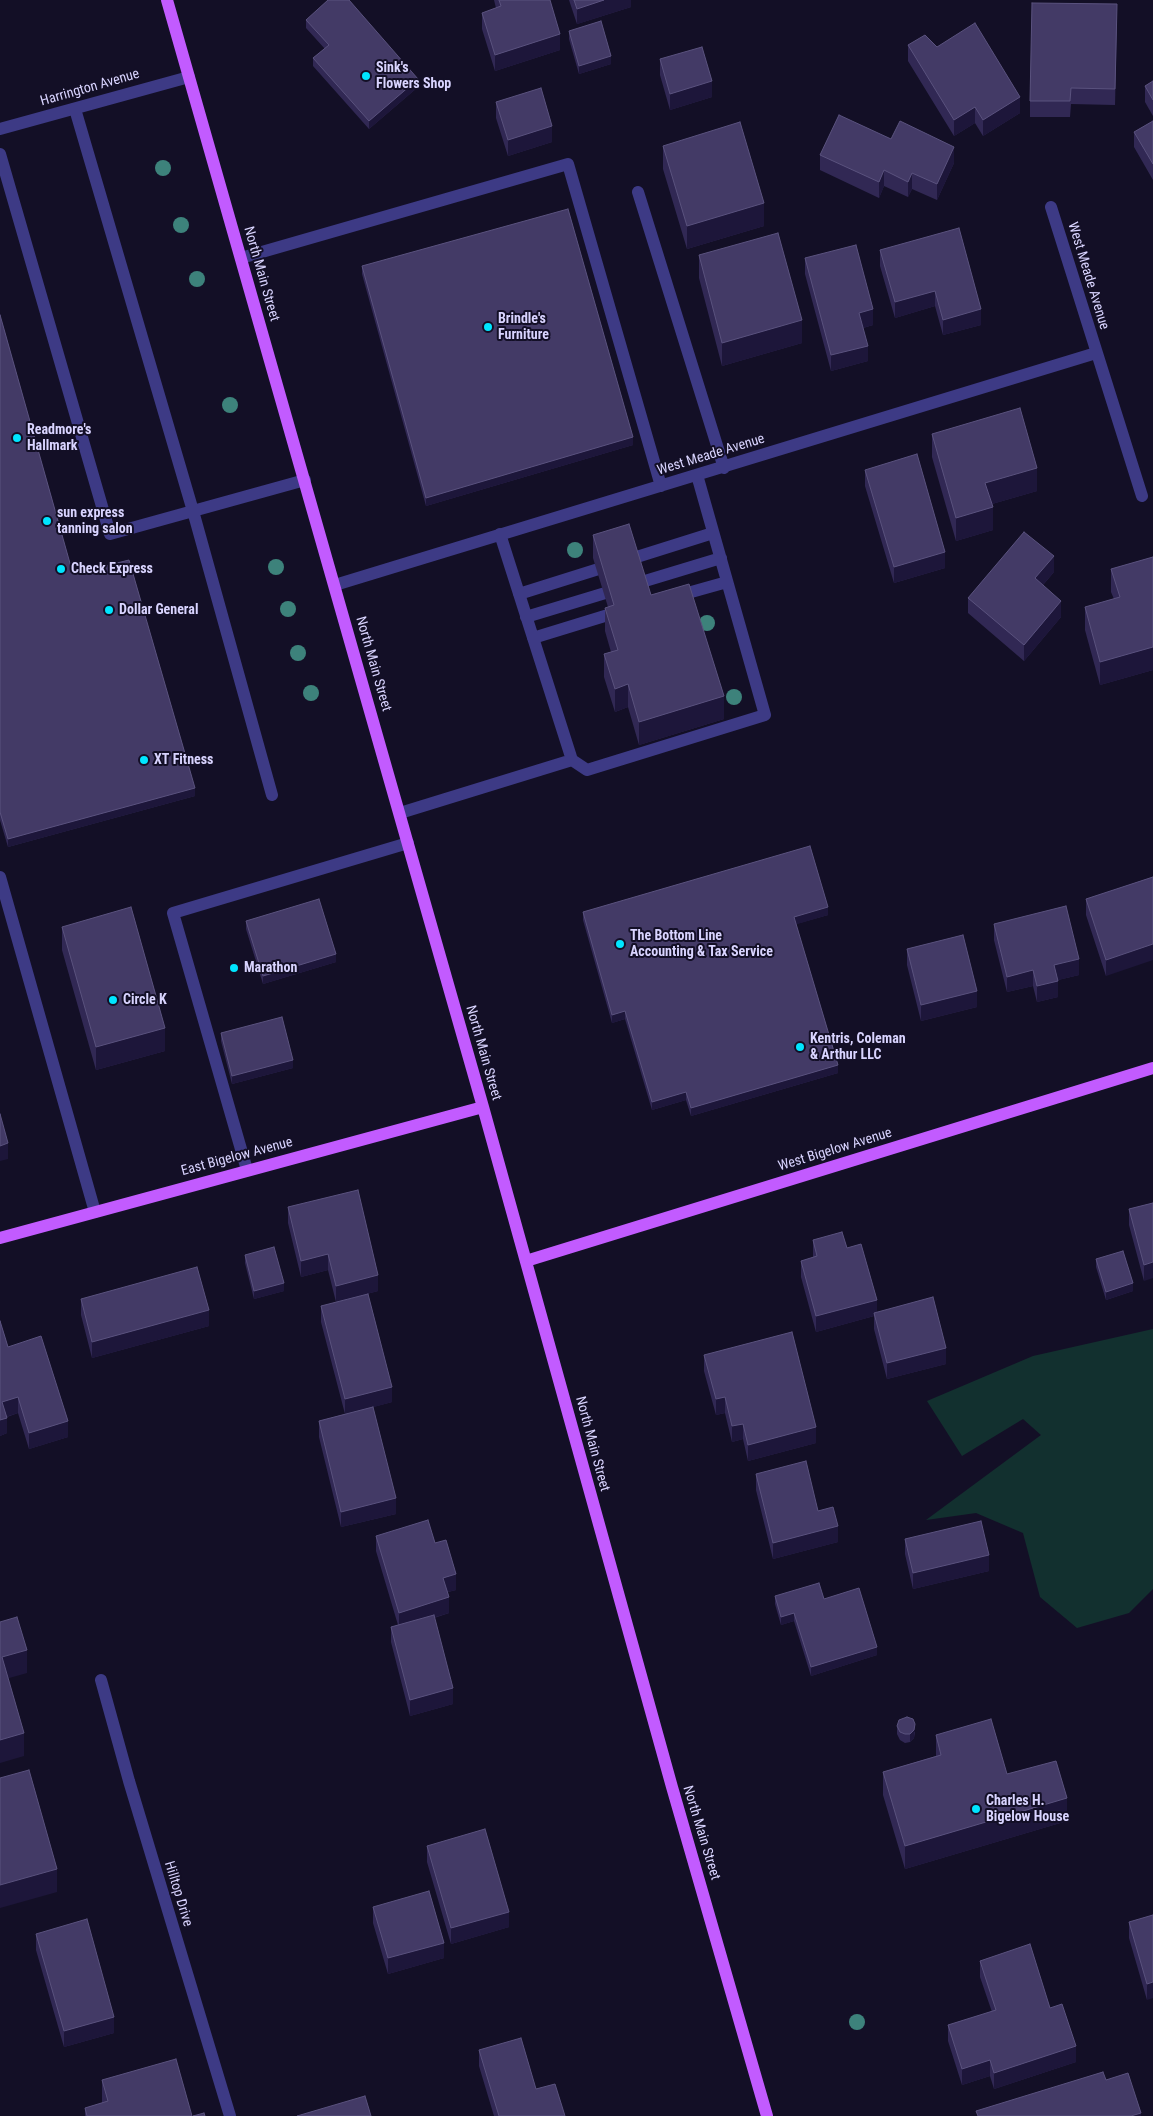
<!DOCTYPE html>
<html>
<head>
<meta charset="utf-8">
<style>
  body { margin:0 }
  canvas { display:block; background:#130f26 }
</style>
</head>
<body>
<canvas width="1153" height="2116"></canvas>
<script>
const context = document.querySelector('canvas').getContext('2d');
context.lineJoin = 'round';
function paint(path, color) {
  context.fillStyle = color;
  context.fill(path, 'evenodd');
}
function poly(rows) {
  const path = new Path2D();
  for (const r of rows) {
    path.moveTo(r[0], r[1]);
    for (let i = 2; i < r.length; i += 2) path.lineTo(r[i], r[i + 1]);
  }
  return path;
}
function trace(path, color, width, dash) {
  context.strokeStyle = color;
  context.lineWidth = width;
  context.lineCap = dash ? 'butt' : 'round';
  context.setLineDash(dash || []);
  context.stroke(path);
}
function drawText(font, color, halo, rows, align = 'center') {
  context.font = font + ' "Roboto Condensed",sans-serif';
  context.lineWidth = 4;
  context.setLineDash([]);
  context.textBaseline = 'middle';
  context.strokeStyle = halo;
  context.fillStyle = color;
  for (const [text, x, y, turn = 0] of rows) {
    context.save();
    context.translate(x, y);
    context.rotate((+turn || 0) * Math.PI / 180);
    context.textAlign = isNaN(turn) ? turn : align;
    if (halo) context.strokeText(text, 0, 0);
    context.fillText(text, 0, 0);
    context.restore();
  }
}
paint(poly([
  [1153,1329,1153,1589,1129,1613,1077,1628,1040,1597,1023,1533,976,1513,926,1520,1041,1435,1023,1419,962,1456,927,1401,1033,1356]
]), '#12302f');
trace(poly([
  [75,109,193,511,272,795],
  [0,129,189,77],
  [0,154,110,534,305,480],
  [638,192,724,468],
  [1051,207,1142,496],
  [241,258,568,164,661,486],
  [500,534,572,760],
  [335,585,1096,353],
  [519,594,713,533],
  [677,596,727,582],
  [526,617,721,558],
  [533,638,621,611],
  [400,813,572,760,587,770,765,715,697,475],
  [0,877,95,1212],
  [247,1170,173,913,408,843],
  [101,1680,129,1781,230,2116]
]), '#3d3a85', 12);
trace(poly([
  [167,0,483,1107,672,1787,767,2116],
  [0,1238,483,1107],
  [526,1261,1153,1068]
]), '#c25bff', 12);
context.fillStyle = '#3d827b';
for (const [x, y] of [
  [163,168],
  [181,225],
  [197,279],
  [230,405],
  [575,550],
  [276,567],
  [288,609],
  [707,623],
  [298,653],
  [311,693],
  [734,697],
  [857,2022]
]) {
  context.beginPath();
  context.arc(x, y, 8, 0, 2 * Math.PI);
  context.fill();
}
paint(poly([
  [494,0,499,0,560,50,495,71,482,29,482,13,496,8],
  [569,0,631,0,631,7,577,24],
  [306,20,418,87,369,129,313,66,313,58,325,49,306,28],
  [1117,20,1115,105,1071,104,1070,117,1030,117,1030,101],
  [569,31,611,64,579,74,569,39],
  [908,45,937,47,1020,113,983,136,975,123,954,136,908,61],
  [660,59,712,97,670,110,660,75],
  [1153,81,1153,116,1145,102,1145,86],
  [496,102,552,142,508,156,496,118],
  [1153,121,1153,180,1134,147,1134,132],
  [891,139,954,163,937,200,912,189,908,197,884,186,879,198,820,170,820,155],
  [663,146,764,226,687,249,663,169],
  [880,250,981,325,943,335,935,306,895,318,880,266],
  [699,255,802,343,722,366,699,278],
  [805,258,873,325,863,328,868,361,831,371,805,274],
  [362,266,633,445,426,506,362,274],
  [0,315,73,574,195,796,8,847,0,820],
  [932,434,1037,491,992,504,993,530,956,541,932,457],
  [865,470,945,568,894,583,865,486],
  [593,535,651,595,724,719,639,745,628,707,615,712,604,677,604,654,611,652,605,631,605,608,608,607,593,558],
  [1153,557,1153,670,1100,685,1085,630,1085,607,1114,599,1111,592,1111,569],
  [1054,572,1043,585,1061,617,1024,661,968,613,968,598],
  [1153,877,1106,976,1086,915,1086,899],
  [583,912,828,915,796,924,838,1073,691,1116,686,1100,652,1110,625,1019,612,1023,583,920],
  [246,921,336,962,263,984,246,929],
  [994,924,1079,975,1058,980,1058,997,1037,1002,1033,986,1007,992,994,940],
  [62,927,165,1051,96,1070,62,950],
  [907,949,977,1007,921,1021,907,965],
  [221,1033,293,1068,232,1084,221,1041],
  [1153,1203,1144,1281,1129,1225,1129,1209],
  [288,1207,378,1291,336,1302,328,1270,301,1277,288,1223],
  [813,1240,847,1248,877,1312,946,1364,887,1379,874,1329,874,1316,816,1332,801,1277,801,1261,813,1258],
  [245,1255,284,1291,254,1299,245,1263],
  [1096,1259,1133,1291,1106,1300,1096,1267],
  [81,1299,209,1326,92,1358,81,1315],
  [321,1306,392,1402,373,1407,396,1514,341,1527,319,1437,319,1421,345,1414,321,1322],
  [0,1321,8,1347,68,1437,29,1449,18,1413,7,1417,7,1433,0,1436],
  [704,1355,816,1443,748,1461,743,1439,732,1442,725,1413,716,1415,704,1371],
  [756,1474,818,1511,838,1542,773,1559,756,1490],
  [376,1536,435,1543,456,1590,448,1592,449,1613,434,1618,453,1704,410,1716,391,1642,391,1627,398,1625,376,1551],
  [905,1539,989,1571,913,1589,905,1554],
  [775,1596,877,1655,811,1676,794,1621,781,1625,775,1604],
  [897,1726,915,1732,914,1738,910,1742,905,1743,900,1740,897,1734],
  [936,1735,1007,1774,1067,1821,905,1869,883,1795,883,1772,936,1756],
  [427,1846,509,1927,451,1944,427,1862],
  [373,1907,444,1958,388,1974,373,1923],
  [1153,1915,1147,2000,1129,1938,1129,1922],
  [36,1934,114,2033,64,2047,36,1950],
  [980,1961,1050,2008,1076,2062,994,2089,990,2076,962,2085,948,2041,948,2025,992,2012,980,1977],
  [479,2050,536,2089,565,2116,494,2116,479,2066],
  [102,2080,192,2116,85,2116,85,2108,102,2103]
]), '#312854');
paint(poly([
  [604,0,631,0,631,7,577,24,577,9],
  [560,34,560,50,495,71,495,55],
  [611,56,611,64,579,74,579,66],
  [418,79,418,87,369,129,369,121],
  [712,81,712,97,670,110,670,94],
  [1020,97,1020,113,983,136,983,120],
  [975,107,975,123,954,136,954,120],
  [552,126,552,142,508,156,508,140],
  [954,147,954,163,937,200,937,184],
  [884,170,884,186,879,198,879,182],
  [912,173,912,189,908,197,908,182],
  [764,203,764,226,687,249,687,226],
  [935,291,935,306,895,318,895,302],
  [873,309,873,325,859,329,859,313],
  [981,309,981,325,943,335,943,320],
  [802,320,802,343,722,366,722,343],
  [868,346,868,361,831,371,831,355],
  [633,437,633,445,426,506,426,498],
  [1037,468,1037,491,985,506,985,483],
  [993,507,993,530,956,541,956,518],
  [945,552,945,568,894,583,894,567],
  [1054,556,1054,572,1035,594,1035,578],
  [1061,601,1061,617,1024,661,1024,645],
  [1153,647,1153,670,1100,685,1100,662],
  [628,684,628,707,615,712,615,689],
  [724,696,724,719,639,745,639,722],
  [195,788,195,796,8,847,8,839],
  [828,907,828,915,794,925,794,917],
  [1153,944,1153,960,1106,976,1106,960],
  [336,954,336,962,263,984,263,976],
  [1079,959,1079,975,1054,981,1054,965],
  [1033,970,1033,986,1007,992,1007,977],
  [1058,981,1058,997,1037,1002,1037,986],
  [977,991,977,1007,921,1021,921,1005],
  [625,1011,625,1019,612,1023,612,1015],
  [165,1028,165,1051,96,1070,96,1047],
  [293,1060,293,1068,232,1084,232,1076],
  [838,1065,838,1073,691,1116,691,1108],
  [686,1092,686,1100,652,1110,652,1102],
  [8,1143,8,1159,0,1161,0,1146],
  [328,1254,328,1270,301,1277,301,1261],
  [1153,1262,1153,1278,1144,1281,1144,1265],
  [378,1275,378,1291,336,1302,336,1286],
  [284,1283,284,1291,254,1299,254,1291],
  [1133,1283,1133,1291,1106,1300,1106,1292],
  [877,1300,877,1316,874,1313,874,1316,816,1332,816,1316],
  [209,1310,209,1326,92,1358,92,1342],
  [946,1348,946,1364,887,1379,887,1363],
  [392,1387,392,1402,345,1415,345,1399],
  [18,1397,18,1413,2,1418,2,1402],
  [725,1397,725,1413,716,1415,716,1399],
  [7,1418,7,1433,0,1436,0,1420],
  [68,1421,68,1437,29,1449,29,1433],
  [743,1424,743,1439,732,1442,732,1426],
  [816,1427,816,1443,748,1461,748,1445],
  [396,1498,396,1514,341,1527,341,1512],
  [838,1526,838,1542,773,1559,773,1543],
  [989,1555,989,1571,913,1589,913,1573],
  [456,1574,456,1590,443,1593,443,1578],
  [449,1597,449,1613,399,1628,399,1613],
  [794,1613,794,1621,781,1625,781,1617],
  [877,1647,877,1655,811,1676,811,1667],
  [27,1650,27,1673,2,1680,2,1657],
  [453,1688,453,1704,410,1716,410,1700],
  [915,1724,914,1738,910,1742,910,1734],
  [24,1733,24,1756,0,1763,0,1740],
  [1067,1798,1067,1821,905,1869,905,1846],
  [57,1869,57,1892,0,1908,0,1885],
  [509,1912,509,1927,451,1944,451,1928],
  [444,1943,444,1958,388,1974,388,1958],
  [1153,1982,1153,1998,1147,2000,1147,1984],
  [114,2017,114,2033,64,2047,64,2031],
  [1076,2046,1076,2062,994,2089,994,2073],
  [990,2060,990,2076,962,2085,962,2069],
  [1141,2113,1141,2116,1131,2116]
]), '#1d163a');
const building = poly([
  [328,0,349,0,418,79,369,121,313,58,329,45,306,20,328,0],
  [499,0,550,0,560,34,495,55,482,13,501,6,499,0],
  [574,0,604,0,577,9,574,0],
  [1032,3,1117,4,1115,89,1071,88,1070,101,1030,101,1032,3],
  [601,21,611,56,579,66,569,31,601,21],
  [975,23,1020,97,983,120,975,107,954,120,908,45,925,35,937,47,975,23],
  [702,47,712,81,670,94,660,59,702,47],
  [1153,81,1153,100,1145,86,1153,81],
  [541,88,552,126,508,140,496,102,541,88],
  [839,115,891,139,900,121,954,147,937,184,912,173,908,182,884,170,879,182,820,155,839,115],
  [1153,121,1153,164,1134,132,1153,121],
  [740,122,764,203,687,226,663,146,740,122],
  [568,209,633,437,426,498,362,266,568,209],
  [959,228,981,309,943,320,935,291,895,302,880,250,959,228],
  [778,233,802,320,722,343,699,255,778,233],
  [856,245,873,309,859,313,868,346,831,355,805,258,856,245],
  [0,315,73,574,129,560,195,788,8,839,0,812,0,315],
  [1020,408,1037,468,985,483,993,507,956,518,932,434,1020,408],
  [917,454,945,552,894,567,865,470,917,454],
  [629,524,651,595,689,584,724,696,639,722,628,684,615,689,604,654,618,650,605,608,614,605,593,535,629,524],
  [1024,532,1054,556,1035,578,1061,601,1024,645,968,598,1024,532],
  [1153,557,1153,647,1100,662,1085,607,1120,597,1111,569,1153,557],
  [810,846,828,907,794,917,838,1065,691,1108,686,1092,652,1102,625,1011,612,1015,583,912,810,846],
  [1153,877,1153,944,1106,960,1086,899,1153,877],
  [319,899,336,954,263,976,246,921,319,899],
  [1066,906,1079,959,1054,965,1058,981,1037,986,1033,970,1007,977,994,924,1066,906],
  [131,907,165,1028,96,1047,62,927,131,907],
  [963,935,977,991,921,1005,907,949,963,935],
  [282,1017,293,1060,232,1076,221,1033,282,1017],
  [0,1114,8,1143,0,1146,0,1114],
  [358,1190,378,1275,336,1286,328,1254,301,1261,288,1207,358,1190],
  [1153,1203,1153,1262,1144,1265,1129,1209,1153,1203],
  [842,1232,847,1248,861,1244,877,1300,816,1316,801,1261,817,1256,813,1240,842,1232],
  [274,1247,284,1283,254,1291,245,1255,274,1247],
  [1123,1251,1133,1283,1106,1292,1096,1259,1123,1251],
  [197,1267,209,1310,92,1342,81,1299,197,1267],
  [368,1294,392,1387,345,1399,321,1306,368,1294],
  [933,1297,946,1348,887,1363,874,1313,933,1297],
  [0,1321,8,1347,41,1336,68,1421,29,1433,18,1397,2,1402,7,1418,0,1420,0,1321],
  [792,1332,816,1427,748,1445,743,1424,732,1426,725,1397,716,1399,704,1355,792,1332],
  [373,1407,396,1498,341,1512,319,1421,373,1407],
  [806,1461,818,1511,833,1507,838,1526,773,1543,756,1474,806,1461],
  [428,1520,435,1543,446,1540,456,1574,443,1578,449,1597,399,1613,376,1536,428,1520],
  [981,1521,989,1555,913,1573,905,1539,981,1521],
  [819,1583,824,1599,859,1588,877,1647,811,1667,794,1613,781,1617,775,1596,819,1583],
  [434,1615,453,1688,410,1700,391,1627,434,1615],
  [17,1617,27,1650,2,1657,24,1733,0,1740,0,1622,17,1617],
  [907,1717,913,1719,915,1724,914,1730,910,1734,905,1734,900,1732,897,1726,899,1720,907,1717],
  [991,1719,1007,1774,1056,1761,1067,1798,905,1846,883,1772,941,1755,936,1735,991,1719],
  [29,1770,57,1869,0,1885,0,1778,29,1770],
  [485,1829,509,1912,451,1928,427,1846,485,1829],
  [429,1891,444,1943,388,1958,373,1907,429,1891],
  [1153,1915,1153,1982,1147,1984,1129,1922,1153,1915],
  [87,1919,114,2017,64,2031,36,1934,87,1919],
  [1030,1944,1050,2008,1062,2004,1076,2046,994,2073,990,2060,962,2069,948,2025,996,2010,980,1961,1030,1944],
  [521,2038,536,2089,555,2084,565,2116,499,2116,479,2050,521,2038],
  [176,2059,192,2116,87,2116,85,2108,108,2101,102,2080,176,2059],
  [1103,2072,1106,2080,1128,2073,1141,2113,1131,2116,978,2116,976,2111,1103,2072],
  [365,2096,371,2116,297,2116,365,2096],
  [204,2113,205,2116,193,2116,204,2113]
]);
paint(building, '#433a66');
trace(building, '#5a527e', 1);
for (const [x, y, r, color] of [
  [366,76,5,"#00e5ff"],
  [488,327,5,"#00e5ff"],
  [17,438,5,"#00e5ff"],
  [47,521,5,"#00e5ff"],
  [61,569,5,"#00e5ff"],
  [109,610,5,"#00e5ff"],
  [144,760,5,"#00e5ff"],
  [620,944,5,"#00e5ff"],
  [234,968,5,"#00e5ff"],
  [113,1000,5,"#00e5ff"],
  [800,1047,5,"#00e5ff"],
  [976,1809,5,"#00e5ff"]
]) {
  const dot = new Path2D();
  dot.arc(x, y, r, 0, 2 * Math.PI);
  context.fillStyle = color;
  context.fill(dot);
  trace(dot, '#130f26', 2);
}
drawText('bold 14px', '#d9d4ff', '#130f26', [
  ["Sink's",376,68],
  ["Flowers Shop",376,84],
  ["Brindle's",498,319],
  ["Furniture",498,335],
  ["Readmore's",27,430],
  ["Hallmark",27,446],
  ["sun express",57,513],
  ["tanning salon",57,529],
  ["Check Express",71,569],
  ["Dollar General",119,610],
  ["XT Fitness",154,760],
  ["The Bottom Line",630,936],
  ["Accounting & Tax Service",630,952],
  ["Marathon",244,968],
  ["Circle K",123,1000],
  ["Kentris, Coleman",810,1039],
  ["& Arthur LLC",810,1055],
  ["Charles H.",986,1801],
  ["Bigelow House",986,1817]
], 'left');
drawText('14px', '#d9d4ff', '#130f26', [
  ["Harrington Avenue",90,88,-16],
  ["North Main Street",261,274,74],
  ["West Meade Avenue",1088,276,73],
  ["West Meade Avenue",711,455,-17],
  ["North Main Street",373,664,74],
  ["North Main Street",483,1053,74],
  ["West Bigelow Avenue",835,1150,-17],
  ["East Bigelow Avenue",237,1157,-15],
  ["North Main Street",592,1444,75],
  ["North Main Street",701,1833,73],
  ["Hilltop Drive",178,1894,73]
]);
</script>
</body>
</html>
